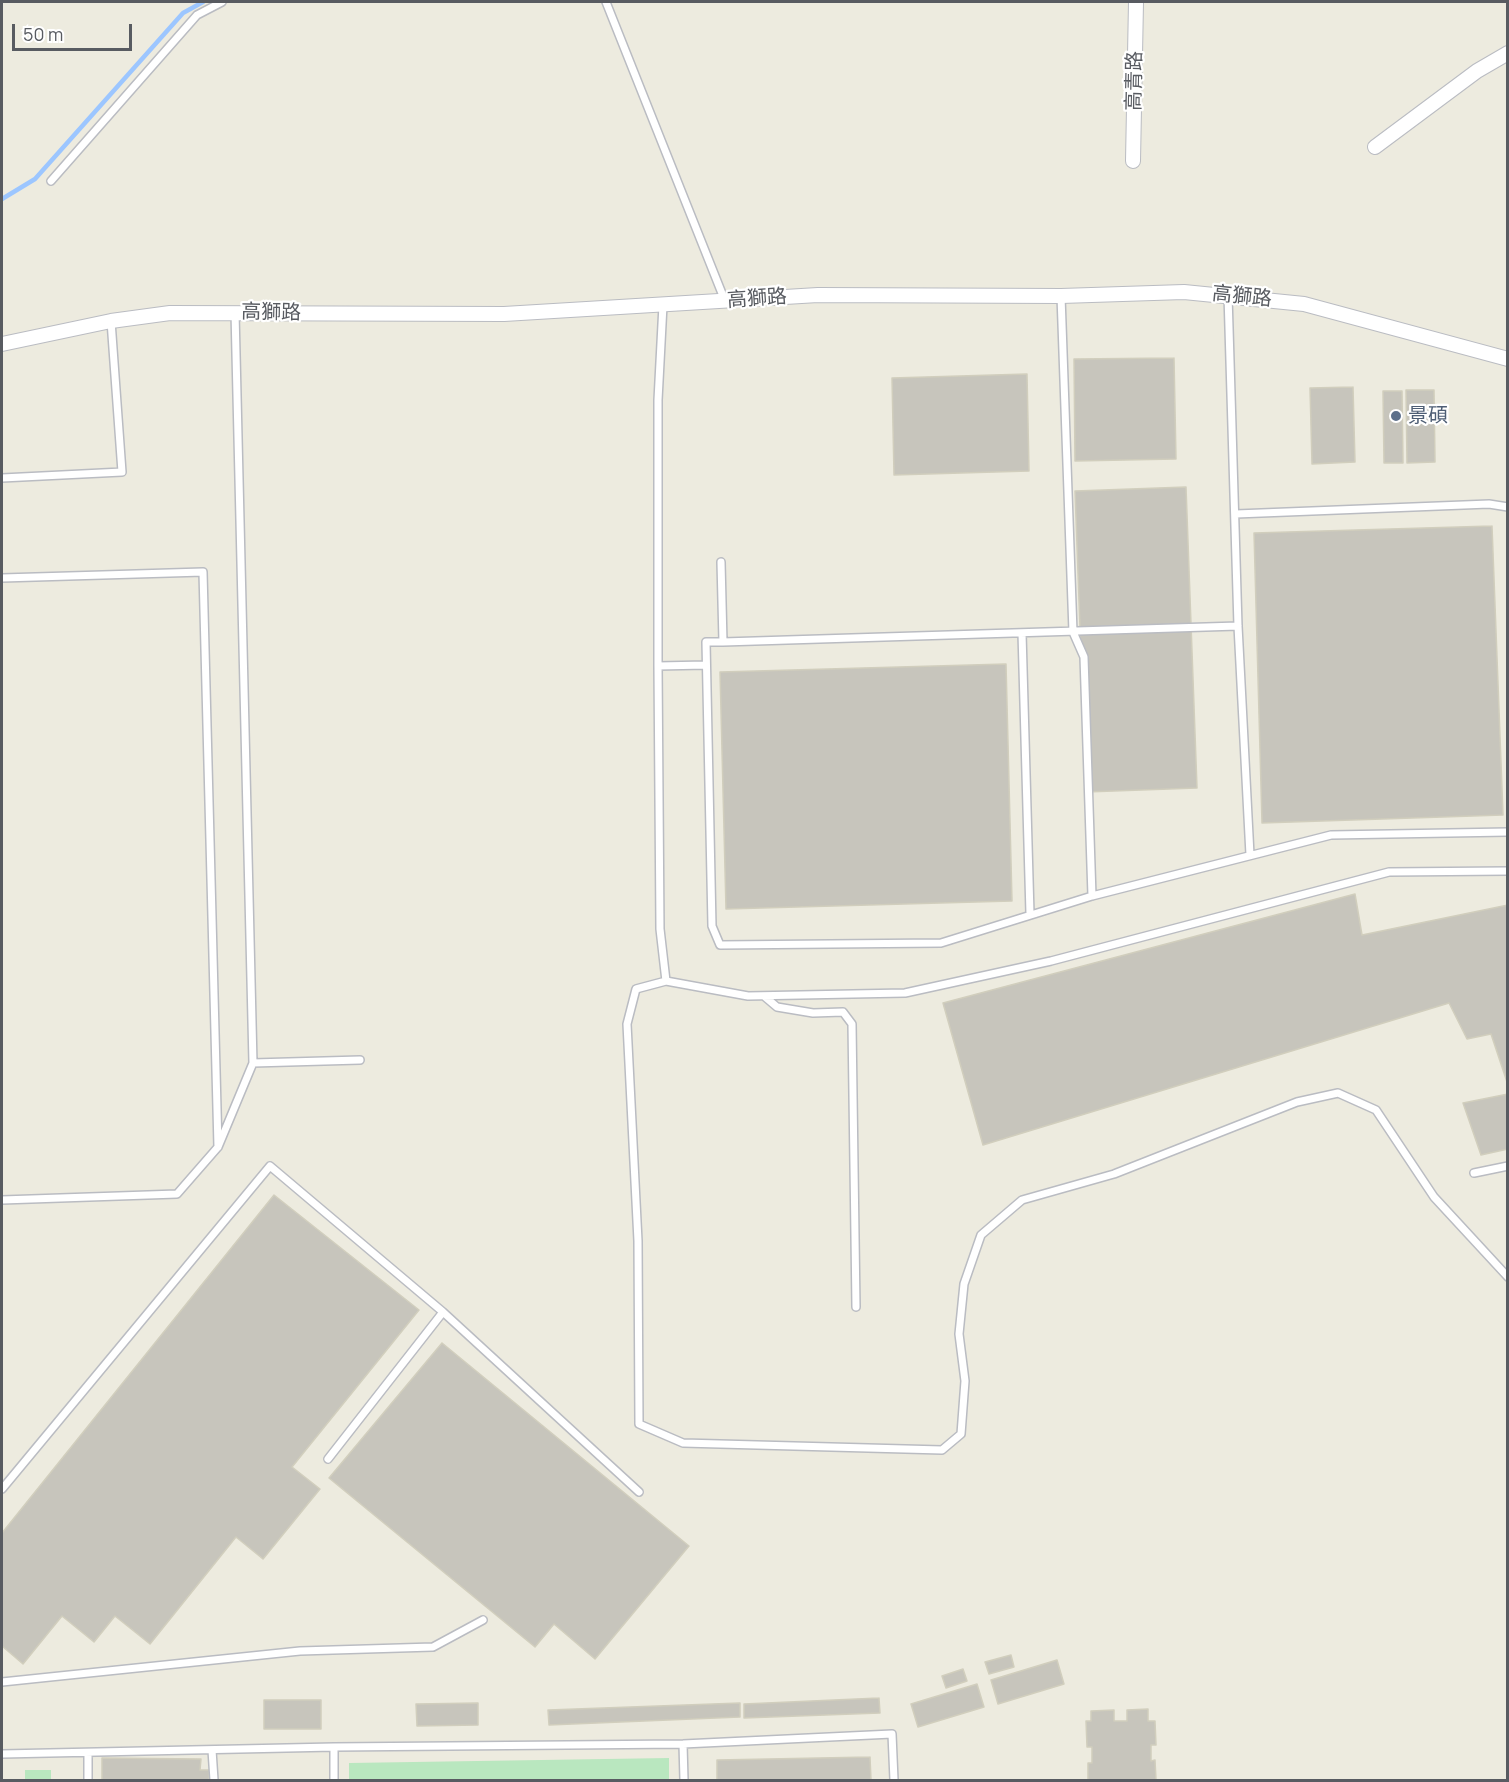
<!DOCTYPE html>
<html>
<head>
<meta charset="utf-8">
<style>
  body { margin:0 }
  #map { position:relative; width:1509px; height:1782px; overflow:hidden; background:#edebdf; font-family:Manrope,sans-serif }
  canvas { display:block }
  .frame { position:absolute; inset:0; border:3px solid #585b61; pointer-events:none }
  .scale { position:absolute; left:12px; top:24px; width:120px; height:27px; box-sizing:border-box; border:3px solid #585b61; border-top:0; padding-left:8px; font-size:18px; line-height:21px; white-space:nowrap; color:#585b61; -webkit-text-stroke:4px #fff; paint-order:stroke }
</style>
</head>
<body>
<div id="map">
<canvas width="1509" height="1782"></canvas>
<div class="frame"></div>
<div class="scale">50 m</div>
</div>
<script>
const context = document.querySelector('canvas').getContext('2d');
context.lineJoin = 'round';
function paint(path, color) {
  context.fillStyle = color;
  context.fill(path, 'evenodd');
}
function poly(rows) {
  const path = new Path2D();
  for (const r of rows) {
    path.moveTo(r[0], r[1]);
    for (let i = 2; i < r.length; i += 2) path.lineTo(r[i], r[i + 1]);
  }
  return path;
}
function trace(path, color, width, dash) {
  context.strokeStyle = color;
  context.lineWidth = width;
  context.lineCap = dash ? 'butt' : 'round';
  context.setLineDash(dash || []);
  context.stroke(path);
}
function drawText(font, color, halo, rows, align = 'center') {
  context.font = font + ' Manrope,"Noto Sans TC",sans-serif';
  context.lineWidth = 4.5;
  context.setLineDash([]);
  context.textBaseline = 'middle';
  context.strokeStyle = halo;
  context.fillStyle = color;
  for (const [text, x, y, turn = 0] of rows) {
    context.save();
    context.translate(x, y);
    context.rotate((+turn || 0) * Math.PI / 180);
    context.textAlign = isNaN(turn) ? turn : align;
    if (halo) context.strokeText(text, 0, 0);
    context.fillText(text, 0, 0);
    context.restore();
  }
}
paint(poly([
  [669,1758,669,1780,349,1780,349,1763],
  [25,1770,51,1770,51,1780,25,1780]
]), '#b9e7bf');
trace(poly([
  [2,199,35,179,183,13,203,2]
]), '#9cc6ff', 4.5);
const building = poly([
  [1174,358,1176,459,1075,461,1074,359,1174,358],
  [1027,374,1029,471,894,475,892,378,1027,374],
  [1353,387,1355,462,1312,464,1310,388,1353,387],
  [1406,390,1434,390,1435,462,1407,463,1406,390],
  [1383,391,1402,391,1403,463,1384,463,1383,391],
  [1186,487,1197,788,1086,792,1075,491,1186,487],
  [1492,526,1503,815,1262,823,1254,533,1492,526],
  [1006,664,1012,901,726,909,720,672,1006,664],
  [1355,894,1362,935,1508,905,1508,1085,1491,1034,1467,1039,1449,1003,983,1145,943,1003,1355,894],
  [1508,1094,1508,1149,1481,1155,1463,1103,1508,1094],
  [274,1195,419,1310,292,1467,320,1489,263,1559,236,1537,150,1644,115,1616,94,1642,62,1616,23,1664,2,1646,2,1533,274,1195],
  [442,1343,689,1546,595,1659,554,1624,535,1647,329,1478,442,1343],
  [1011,1655,1014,1667,989,1674,985,1662,1011,1655],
  [1057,1660,1064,1684,998,1704,991,1680,1057,1660],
  [963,1669,967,1681,946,1688,942,1676,963,1669],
  [977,1684,984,1707,918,1727,911,1704,977,1684],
  [879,1698,880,1713,744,1718,744,1704,879,1698],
  [264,1700,321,1700,321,1729,264,1729,264,1700],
  [478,1703,478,1725,417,1726,416,1704,478,1703],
  [740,1703,740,1717,549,1725,548,1710,740,1703],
  [1148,1709,1148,1721,1155,1721,1156,1745,1151,1745,1151,1761,1155,1760,1156,1780,1088,1780,1088,1763,1092,1763,1092,1747,1087,1747,1086,1721,1091,1721,1091,1711,1114,1710,1114,1721,1127,1721,1127,1710,1148,1709],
  [870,1757,871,1780,717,1780,717,1760,870,1757],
  [102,1758,201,1759,200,1770,209,1770,209,1780,102,1780,102,1758]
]);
paint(building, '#c7c5bc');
trace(building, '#d1cebd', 1.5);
const lane = poly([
  [606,2,725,301],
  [51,181,197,15,222,2],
  [1228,295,1238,626,1250,855],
  [1061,296,1073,632,1084,657,1092,896],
  [663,305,658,400,658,666,660,929,666,981,636,989,627,1024,638,1241,639,1424,683,1443,942,1450,961,1434,965,1381,959,1334,964,1284,981,1235,1022,1200,1114,1174,1297,1102,1338,1093,1376,1110,1434,1197,1508,1277],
  [235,312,253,1063,360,1060],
  [2,478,122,472,111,321],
  [1236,514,1489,504,1508,507],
  [721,562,723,642,1238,626],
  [2,578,203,572,218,1147],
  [1022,633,1030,914],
  [723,642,706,642,712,926,720,945,941,943,1092,896,1331,835,1508,832],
  [658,666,706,665],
  [666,981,748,996,905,993,1051,961,1389,872,1508,871],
  [764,996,777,1007,813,1013,843,1012,852,1024,856,1307],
  [1474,1173,1508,1166],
  [2,1200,177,1194,218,1147,253,1063],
  [328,1459,443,1312],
  [2,1489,270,1166,443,1312,639,1492],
  [2,1682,300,1651,433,1647,483,1620],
  [683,1744,684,1780],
  [334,1747,683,1744,892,1734,894,1780],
  [212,1750,214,1780],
  [88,1753,88,1780],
  [2,1754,334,1747,334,1780]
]);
const street = poly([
  [1375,147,1477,71,1508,53],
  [1133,161,1136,2],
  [2,344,111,321,170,313,504,314,818,295,1061,296,1184,292,1304,304,1508,359]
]);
trace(lane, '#babcc2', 10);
trace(street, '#babcc2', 16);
trace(lane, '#fff', 7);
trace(street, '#fff', 14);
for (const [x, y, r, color] of [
  [1396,416,6,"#5c6f8a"]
]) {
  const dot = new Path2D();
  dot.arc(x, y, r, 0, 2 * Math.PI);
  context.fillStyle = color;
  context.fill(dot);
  trace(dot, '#fff', 2);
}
drawText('20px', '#585b61', '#fff', [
  ["高青路",1135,81,-89],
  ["高獅路",1242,297,6],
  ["高獅路",757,299,-4],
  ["高獅路",271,313,1]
]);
drawText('20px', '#4e5e75', '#fff', [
  ["景碩",1408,416]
], 'left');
</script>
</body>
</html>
